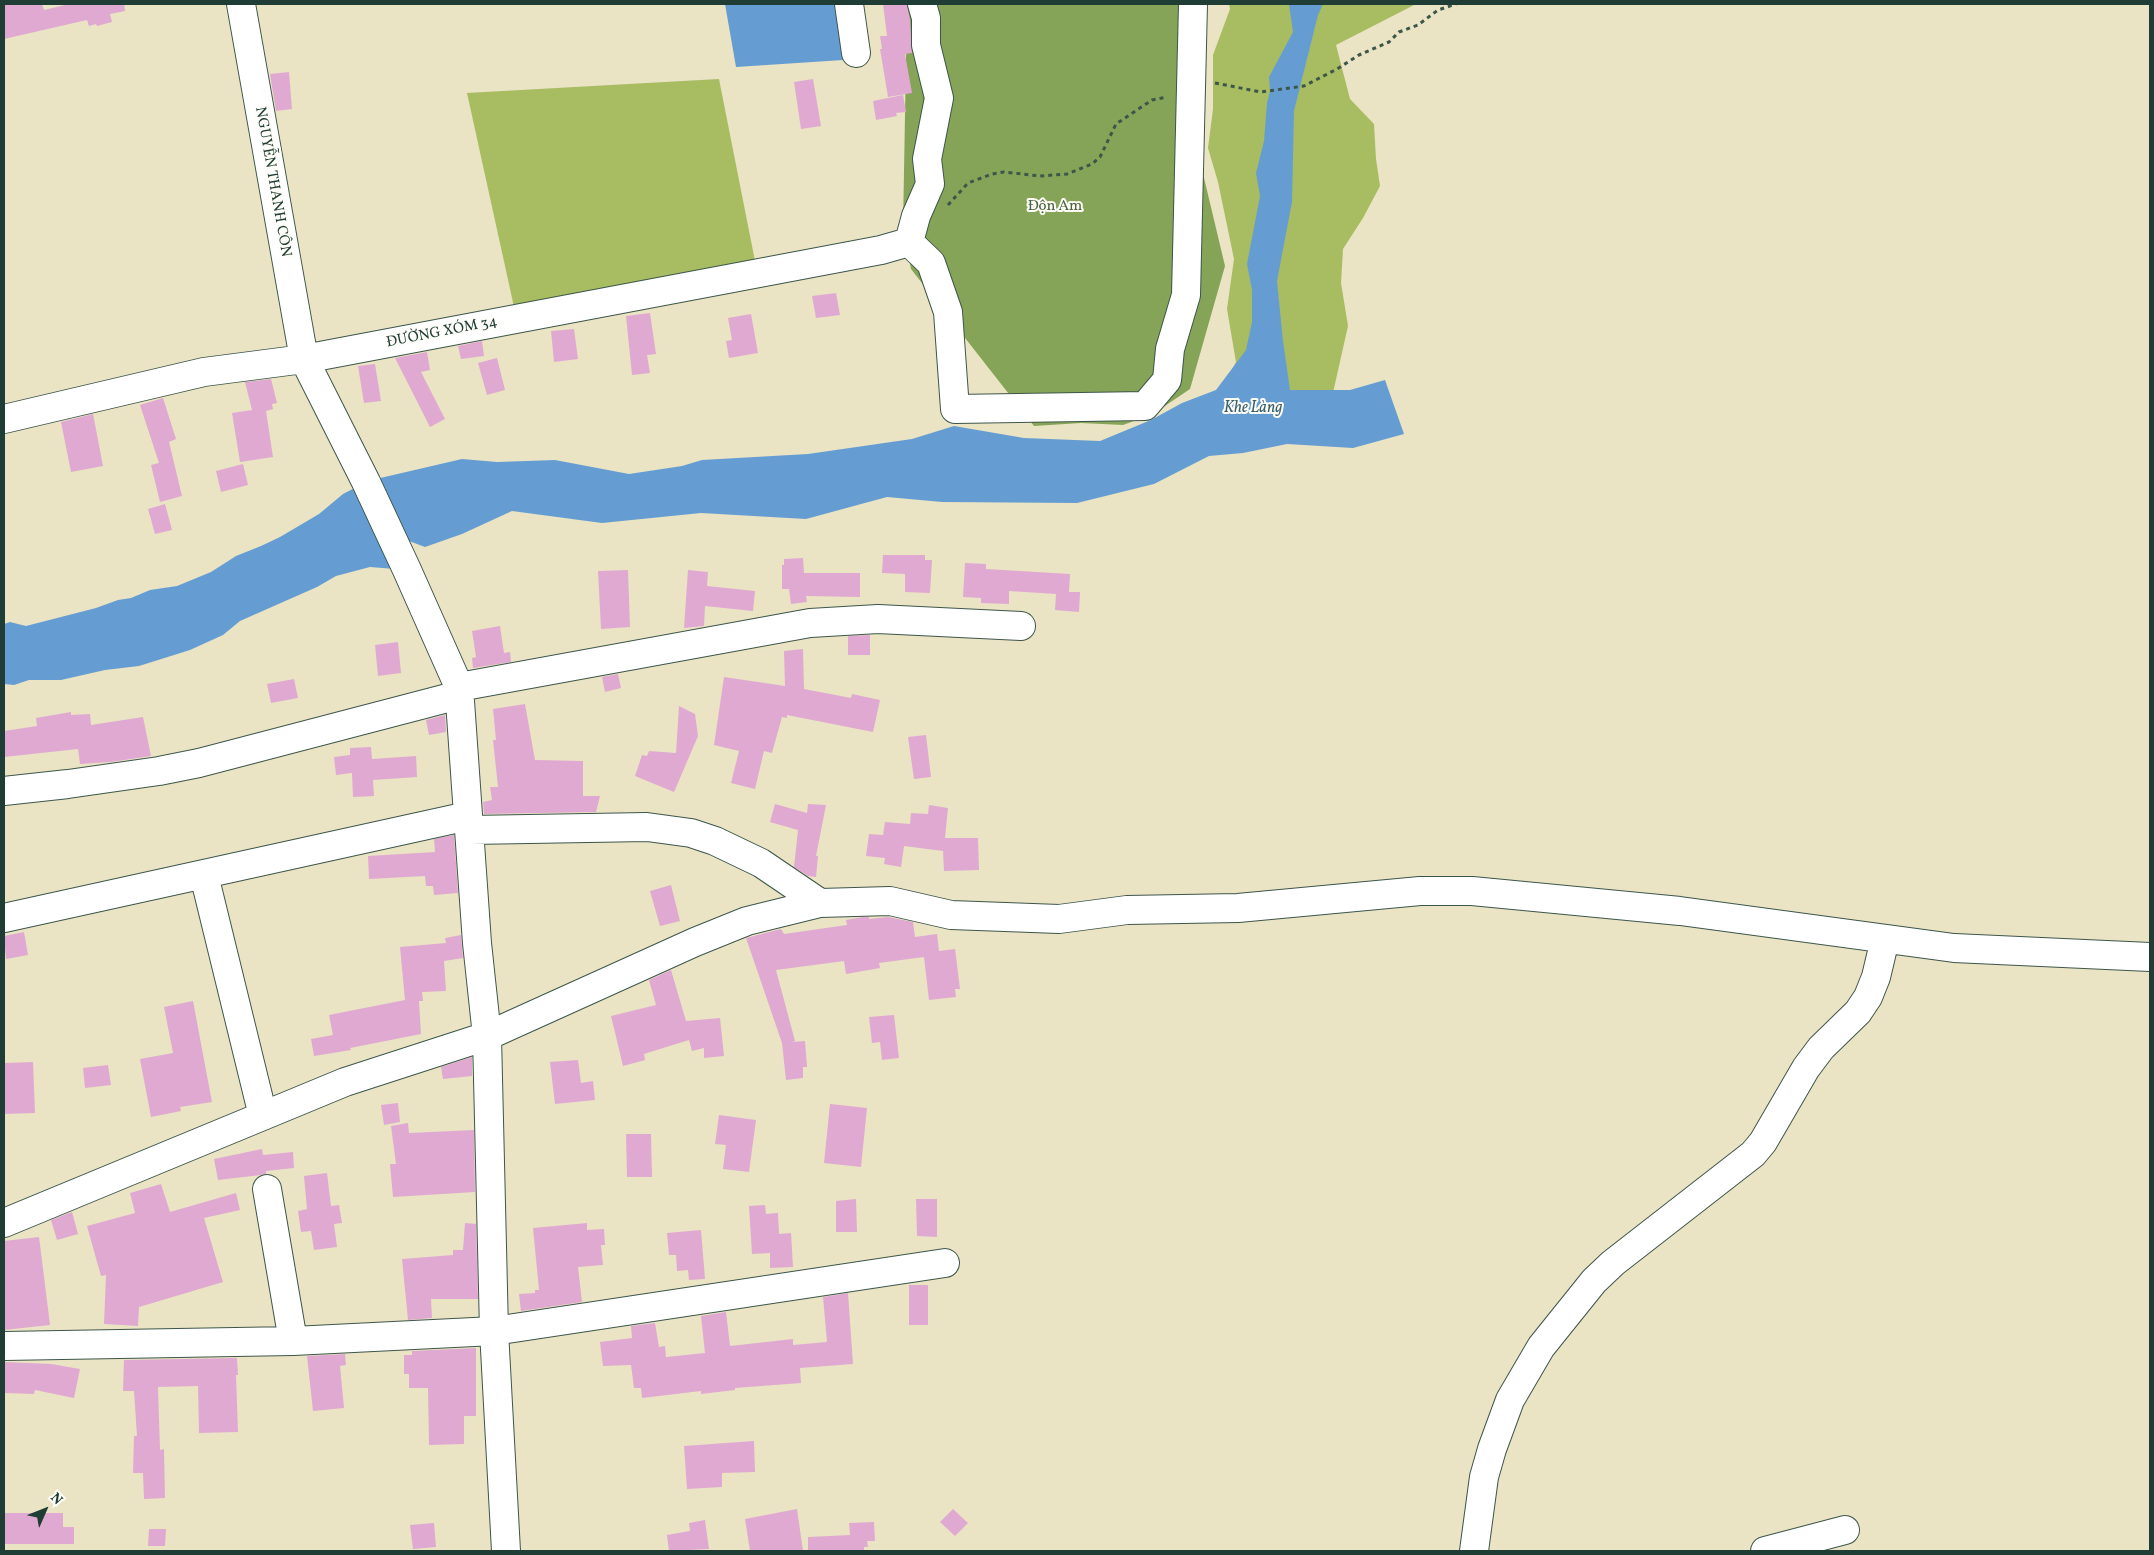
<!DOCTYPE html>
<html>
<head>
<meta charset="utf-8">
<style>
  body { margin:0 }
  #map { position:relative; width:2154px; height:1555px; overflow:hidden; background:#eae4c4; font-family:Vollkorn,serif }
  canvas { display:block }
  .frame { position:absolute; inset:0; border:5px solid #1f3d34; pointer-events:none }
  .north { position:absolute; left:20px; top:1485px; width:50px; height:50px; -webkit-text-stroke:4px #fdfcf7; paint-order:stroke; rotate:46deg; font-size:14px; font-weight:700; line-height:20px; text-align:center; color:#1f3d34 }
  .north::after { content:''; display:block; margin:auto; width:18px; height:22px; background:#1f3d34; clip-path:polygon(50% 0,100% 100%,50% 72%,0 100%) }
</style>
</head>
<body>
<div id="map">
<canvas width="2154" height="1555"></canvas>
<div class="frame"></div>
<div class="north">N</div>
</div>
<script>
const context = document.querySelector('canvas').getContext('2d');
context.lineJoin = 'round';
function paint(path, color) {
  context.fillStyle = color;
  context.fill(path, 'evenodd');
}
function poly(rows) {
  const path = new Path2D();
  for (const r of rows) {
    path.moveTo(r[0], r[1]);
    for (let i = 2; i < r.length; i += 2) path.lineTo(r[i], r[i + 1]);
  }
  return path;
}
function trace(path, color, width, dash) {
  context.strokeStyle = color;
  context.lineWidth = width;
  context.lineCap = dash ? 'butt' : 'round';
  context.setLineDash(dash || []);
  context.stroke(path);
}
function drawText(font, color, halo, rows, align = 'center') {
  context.font = font + ' Vollkorn,serif';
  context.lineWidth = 4;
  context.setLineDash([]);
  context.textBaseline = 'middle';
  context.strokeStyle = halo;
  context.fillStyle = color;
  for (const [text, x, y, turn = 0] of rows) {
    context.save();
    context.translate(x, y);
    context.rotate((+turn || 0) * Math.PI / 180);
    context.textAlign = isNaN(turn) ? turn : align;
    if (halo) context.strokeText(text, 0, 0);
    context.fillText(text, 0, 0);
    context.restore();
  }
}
paint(poly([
  [1229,4,1416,4,1336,45,1350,99,1374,124,1376,159,1380,186,1363,218,1343,249,1341,283,1348,326,1328,415,1193,444,1236,362,1227,309,1234,259,1218,182,1208,148,1213,109,1213,55,1230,9],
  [719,79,755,261,514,307,467,93]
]), '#a8bc61');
paint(poly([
  [907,4,1193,4,1195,140,1225,266,1190,389,1153,414,1123,425,1081,423,1034,426,911,269,903,227]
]), '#86a457');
paint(poly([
  [725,4,835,4,843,60,736,67],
  [1289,4,1323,4,1318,15,1294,111,1292,202,1277,281,1283,341,1290,390,1350,390,1385,380,1404,434,1353,448,1287,444,1243,453,1209,456,1154,484,1077,503,942,502,887,497,806,519,701,513,602,523,512,511,462,534,425,547,401,538,376,479,462,459,497,462,555,460,629,474,682,466,702,460,808,454,912,439,954,426,1024,438,1100,441,1151,420,1182,403,1216,390,1246,350,1252,322,1252,290,1247,264,1260,196,1256,173,1264,141,1267,103,1270,91,1269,77,1293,32],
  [366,482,407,570,370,567,336,576,317,587,240,621,223,635,190,650,139,666,105,670,61,680,29,680,14,685,4,684,4,624,10,622,26,626,96,608,118,600,131,598,150,590,177,586,211,572,236,556,261,546,280,537,319,514,343,494]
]), '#659dd3');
paint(poly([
  [4,4,42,4,44,10,69,4,124,4,125,11,110,14,112,22,97,26,96,24,89,26,87,20,4,39],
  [883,4,907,4,910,20,912,53,905,54,912,93,888,97,880,49,882,49,880,36,887,36],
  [289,72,292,109,276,111,270,74],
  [813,79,821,126,801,129,794,82],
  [903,95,906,112,896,113,897,116,876,120,873,101],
  [836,293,840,315,816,318,812,296],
  [650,313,656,354,647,355,650,373,632,375,626,316],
  [751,314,758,353,729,358,726,341,732,340,728,318],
  [574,329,578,359,554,362,551,331],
  [482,341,484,356,461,359,458,346],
  [427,352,430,370,421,372,445,419,430,427,395,358],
  [497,358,505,390,487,395,478,363],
  [375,364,381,401,364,403,358,366],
  [271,379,277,403,272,404,273,409,266,411,273,457,240,462,232,413,252,410,245,382],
  [163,398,176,439,169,442,182,496,160,502,151,465,159,463,140,405],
  [93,414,103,466,71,472,61,422],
  [243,464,248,485,221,492,216,471],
  [165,504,172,530,155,534,148,509],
  [883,555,925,555,925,560,932,560,930,593,905,592,905,574,882,573],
  [803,558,804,573,860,573,860,597,806,596,807,602,791,604,789,589,782,589,782,565,784,565,784,559],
  [965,563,986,564,986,569,1070,574,1069,592,1080,592,1079,612,1055,610,1056,594,1009,591,1009,604,981,603,981,598,963,597],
  [628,570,630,627,601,629,598,571],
  [688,570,708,572,707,586,755,591,753,611,705,606,704,626,684,628],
  [500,626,504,653,510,652,511,662,473,668,472,658,476,657,472,631],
  [870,635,870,655,848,655,848,636],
  [398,642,401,673,378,676,375,645],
  [803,649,804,689,851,698,852,694,880,700,873,732,787,715,787,718,782,717,772,753,764,751,755,789,731,783,739,751,714,745,724,677,785,686,784,651],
  [618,674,621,688,605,692,602,677],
  [294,679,298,698,271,703,267,684],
  [525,704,535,760,583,761,583,796,600,796,596,812,484,814,483,802,492,800,490,787,498,787,493,740,496,740,493,709],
  [679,706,695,714,698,736,674,792,635,776,642,755,647,756,649,751,676,753],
  [71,712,71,715,90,714,91,725,143,717,151,756,111,762,80,764,78,749,4,757,4,731,37,726,36,718],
  [445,715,446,732,429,735,426,720],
  [926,735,931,777,914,779,908,737],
  [371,747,372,759,416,756,417,777,373,780,374,796,353,797,352,773,336,775,334,757,350,755,350,748],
  [775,804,807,813,808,804,826,805,816,856,818,856,816,877,808,876,794,867,798,830,770,822],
  [929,805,948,808,945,838,978,838,979,870,944,871,943,851,904,846,901,867,884,864,885,858,866,856,869,834,883,835,885,822,910,824,911,813,928,814],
  [454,835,458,893,434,895,433,886,426,886,425,876,369,879,368,856,435,852,434,839],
  [671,885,680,921,660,926,650,891],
  [863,917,869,917,869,919,888,917,913,922,915,937,937,934,939,951,955,949,960,989,955,989,956,997,929,1000,924,957,879,963,880,968,846,974,844,961,776,970,795,1041,792,1042,805,1041,807,1067,803,1067,803,1078,786,1080,782,1043,746,938,781,929,784,934,847,925,846,920],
  [24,932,28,955,6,959,4,936],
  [461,935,463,958,444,961,446,991,422,992,423,1001,419,1001,421,1034,350,1048,351,1050,314,1056,311,1039,333,1035,329,1015,405,1000,400,947,446,943,445,938],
  [671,970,686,1021,720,1018,724,1056,704,1058,704,1048,692,1051,689,1040,644,1054,645,1060,623,1066,611,1016,656,1005,649,980],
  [193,1001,212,1102,180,1107,181,1111,151,1117,140,1059,173,1053,164,1007],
  [894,1015,899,1058,882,1060,880,1042,872,1043,869,1017],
  [472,1057,472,1076,443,1079,441,1067],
  [578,1060,581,1083,593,1081,595,1100,555,1104,550,1062],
  [33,1062,35,1113,4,1114,4,1063],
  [108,1065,111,1085,85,1088,83,1068],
  [398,1103,400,1122,384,1125,381,1105],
  [830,1104,867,1108,861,1167,824,1163],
  [719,1115,756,1120,749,1172,723,1169,726,1145,715,1144],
  [408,1123,409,1133,474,1130,475,1192,393,1197,390,1164,396,1164,391,1126],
  [626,1134,651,1134,652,1177,627,1177],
  [262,1149,263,1155,293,1152,294,1168,266,1171,266,1174,261,1175,218,1180,214,1159],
  [327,1173,331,1206,339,1205,342,1223,334,1224,337,1247,314,1250,311,1231,301,1232,298,1211,307,1209,304,1176],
  [161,1184,170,1212,236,1193,240,1210,204,1218,223,1282,139,1307,138,1326,104,1324,106,1275,101,1276,87,1226,135,1213,130,1193],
  [856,1199,857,1232,836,1232,836,1201],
  [916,1199,937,1199,937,1237,917,1236],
  [765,1205,766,1214,778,1213,779,1234,791,1233,793,1267,770,1268,770,1253,752,1254,749,1206],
  [72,1212,78,1234,57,1240,51,1220],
  [465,1223,476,1224,478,1299,431,1299,432,1318,408,1320,402,1259,453,1255,453,1250,463,1250],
  [587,1223,587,1230,604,1229,605,1245,601,1245,603,1265,578,1267,582,1302,521,1311,519,1294,535,1293,535,1290,539,1290,533,1228],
  [701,1230,705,1279,689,1280,688,1270,677,1271,676,1255,669,1255,667,1233],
  [39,1237,50,1325,4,1330,4,1241],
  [909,1285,928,1285,928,1325,909,1325],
  [848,1293,853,1364,800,1368,801,1383,735,1388,735,1390,701,1394,701,1391,642,1398,641,1388,634,1388,631,1365,603,1366,600,1342,632,1338,631,1326,655,1323,659,1347,665,1346,666,1357,705,1353,701,1316,726,1312,730,1346,793,1339,793,1345,827,1342,823,1297],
  [476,1348,476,1416,464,1416,464,1444,429,1445,428,1388,409,1388,409,1374,404,1374,404,1355,412,1355,412,1351],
  [345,1354,346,1365,340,1366,344,1408,313,1411,307,1356],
  [237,1358,238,1375,236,1375,238,1432,199,1433,198,1386,158,1387,160,1450,164,1449,165,1498,144,1499,143,1473,133,1473,134,1436,137,1436,134,1391,123,1391,124,1360],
  [4,1362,51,1364,80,1369,74,1398,35,1390,34,1394,4,1393],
  [754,1441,755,1472,722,1473,722,1487,687,1489,684,1446],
  [797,1509,803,1551,750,1551,745,1519],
  [953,1509,968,1523,955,1536,940,1522],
  [4,1513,63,1513,63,1527,74,1527,74,1544,4,1544],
  [705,1520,709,1549,669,1551,667,1535,690,1531,689,1523],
  [874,1522,875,1541,867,1541,868,1547,864,1547,864,1551,808,1551,808,1537,850,1535,849,1523],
  [434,1523,436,1547,413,1549,410,1525],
  [149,1529,166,1529,165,1546,148,1546]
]), '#e0a9d1');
const minor = poly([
  [241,4,304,359,366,482,407,570,459,687,477,943,487,1036,494,1331,506,1551],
  [849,4,856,53],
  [909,242,931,263,948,312,955,409,1145,406,1167,380,1170,349,1186,295,1193,4],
  [4,419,204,372,304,359,881,250,909,242,916,216,930,184,927,159,939,98,926,45,926,18,922,4],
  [459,687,810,623,878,619,1021,626],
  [4,791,68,784,159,771,199,763,459,695],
  [470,830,647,827,691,833,715,841,761,863,820,903],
  [204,875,263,1116],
  [4,918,468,816],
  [267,1189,293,1341],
  [4,1223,345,1082,487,1036,695,942,747,921,820,903,890,901,951,915,1059,919,1127,910,1238,908,1420,891,1472,891,1680,911,1954,948,2150,957],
  [4,1346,293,1341,494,1331,945,1263],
  [1474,1551,1484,1477,1492,1449,1510,1400,1541,1347,1594,1281,1613,1263,1753,1154,1763,1142,1806,1068,1821,1048,1858,1012,1868,997,1876,977,1885,939],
  [1765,1551,1845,1530]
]);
trace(minor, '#3d564a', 30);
trace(poly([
  [1215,83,1261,92,1304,86,1337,69,1359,55,1389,42,1399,32,1418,25,1438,10,1456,4],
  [948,205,968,183,992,174,1004,172,1040,176,1067,174,1092,164,1100,157,1116,124,1152,100,1167,97]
]), '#3d564a', 3, [4, 4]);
trace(minor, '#fff', 28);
drawText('15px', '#1f3d34', '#fdfcf7', [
  ["NGUYỄN THANH CÔN",272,182,80],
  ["ĐƯỜNG XÓM 34",442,333,-11]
]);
drawText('15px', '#486342', '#fdfcf7', [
  ["Độn Am",1055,207]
]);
drawText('italic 16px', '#385f6c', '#fdfcf7', [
  ["Khe Làng",1253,409]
]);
</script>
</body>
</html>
